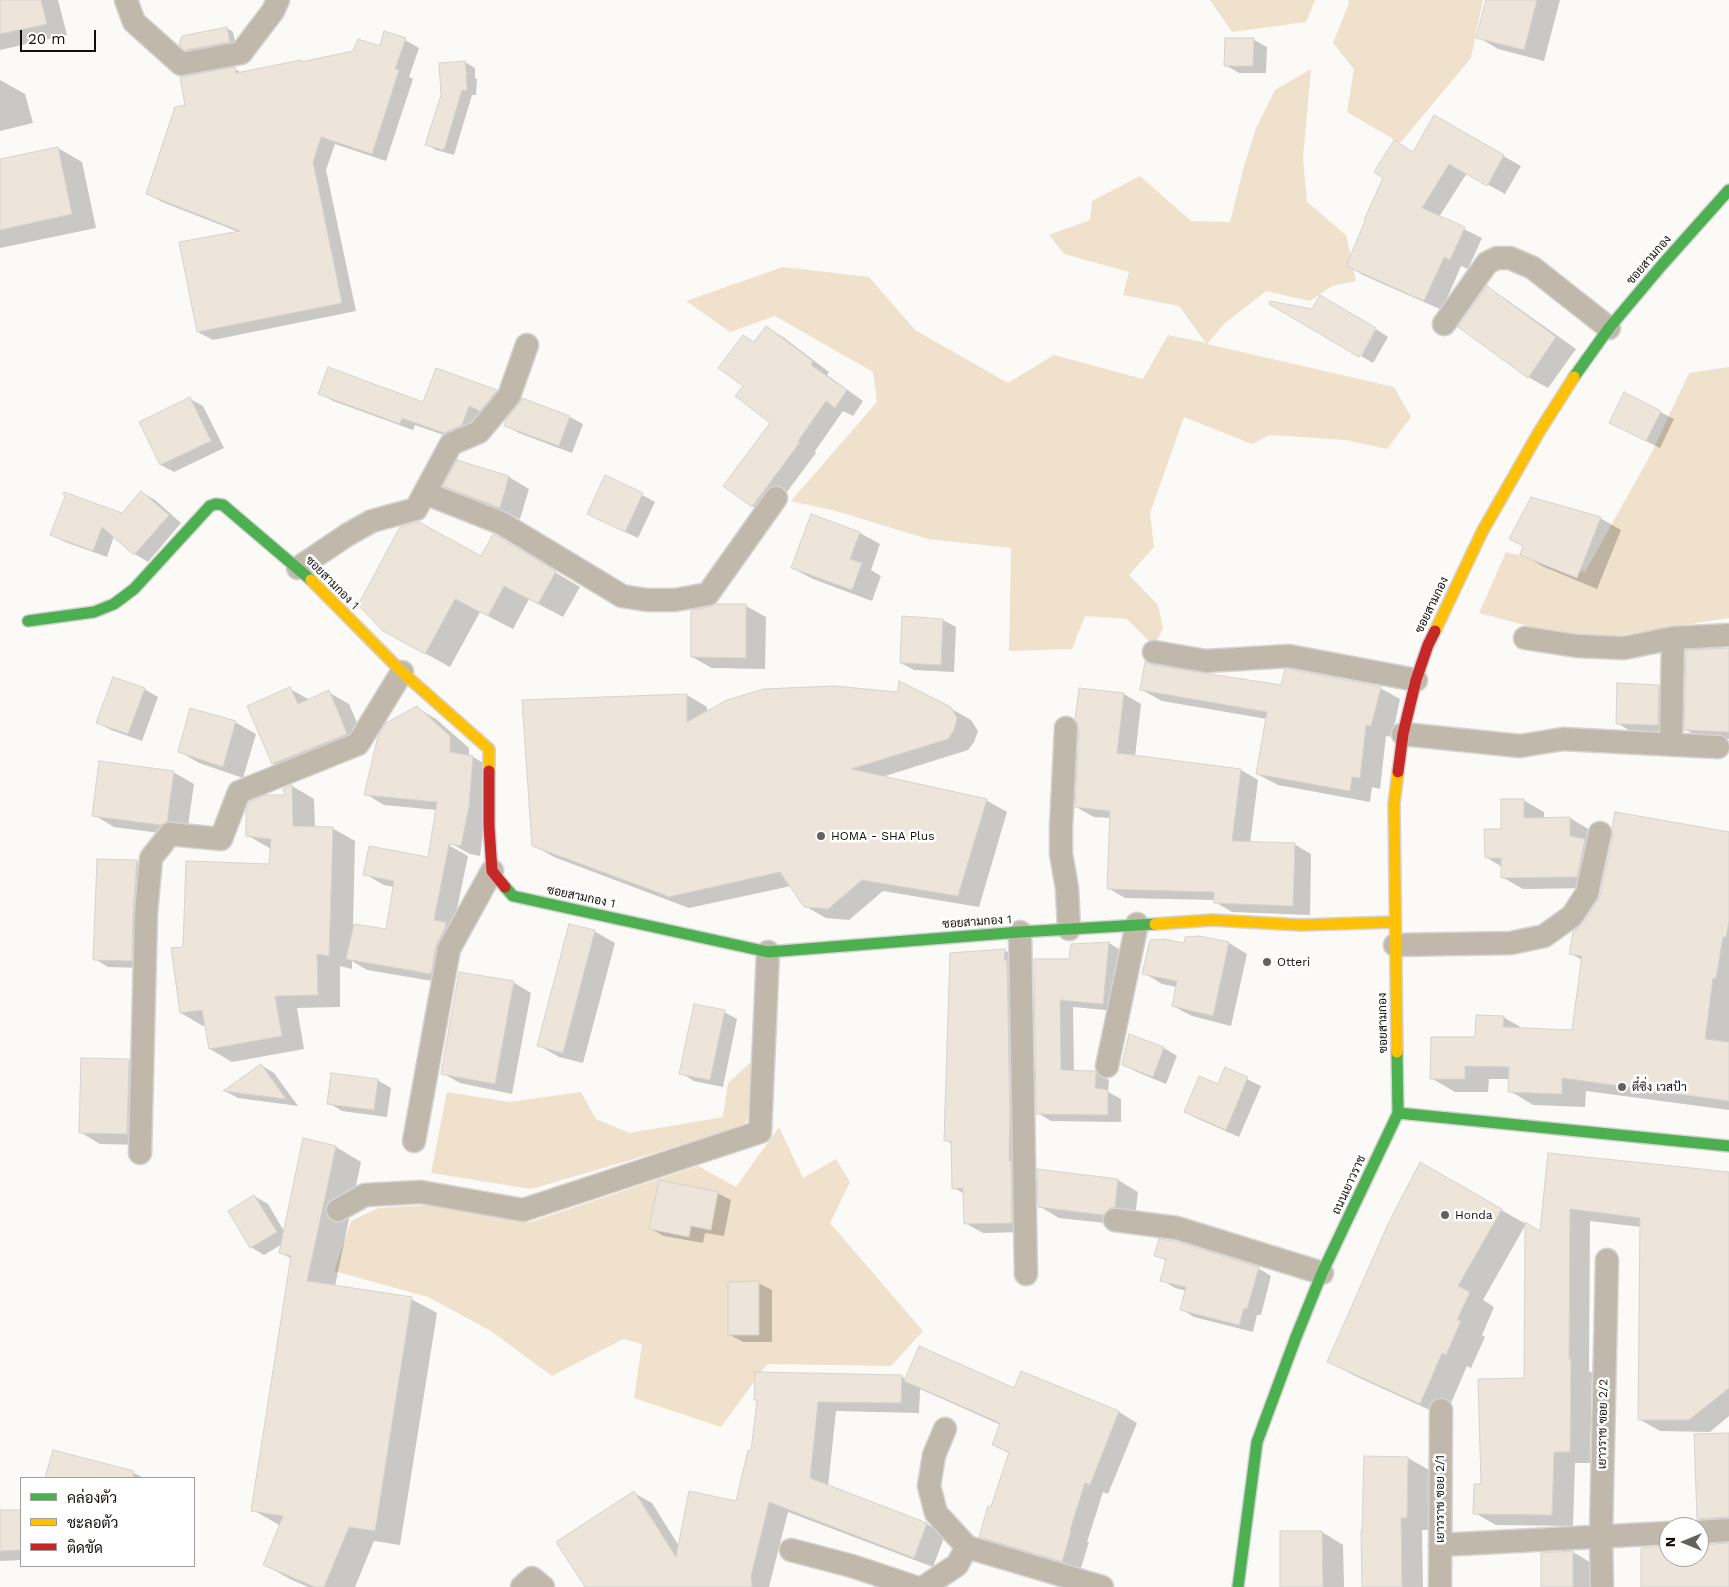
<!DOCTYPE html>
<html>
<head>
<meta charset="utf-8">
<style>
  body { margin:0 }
  #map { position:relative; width:1729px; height:1587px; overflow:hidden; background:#fcfaf7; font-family:"Work Sans",Sarabun,sans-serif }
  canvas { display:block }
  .legend { position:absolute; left:20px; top:1477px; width:175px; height:90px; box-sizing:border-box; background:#fff; border:1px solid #a09f9d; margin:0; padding:6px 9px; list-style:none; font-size:15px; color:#120f0b }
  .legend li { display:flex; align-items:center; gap:10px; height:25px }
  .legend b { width:25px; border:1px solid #a09f9d }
  .north { position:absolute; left:1659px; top:1517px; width:50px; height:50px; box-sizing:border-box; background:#fff; border:1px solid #a09f9d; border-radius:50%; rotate:270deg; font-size:14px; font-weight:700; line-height:20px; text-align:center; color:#120f0b }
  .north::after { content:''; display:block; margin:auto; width:18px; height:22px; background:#64615e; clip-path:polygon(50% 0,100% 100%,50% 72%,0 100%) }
  .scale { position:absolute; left:20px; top:30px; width:76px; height:22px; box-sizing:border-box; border:2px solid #120f0b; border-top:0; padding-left:6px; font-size:15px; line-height:18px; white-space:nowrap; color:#120f0b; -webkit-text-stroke:4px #fff; paint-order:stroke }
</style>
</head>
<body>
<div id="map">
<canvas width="1729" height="1587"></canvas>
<ul class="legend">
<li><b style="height:6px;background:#4caf50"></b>คล่องตัว</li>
<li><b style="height:6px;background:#ffc107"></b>ชะลอตัว</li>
<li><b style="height:6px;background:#c62828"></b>ติดขัด</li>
</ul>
<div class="north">N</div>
<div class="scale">20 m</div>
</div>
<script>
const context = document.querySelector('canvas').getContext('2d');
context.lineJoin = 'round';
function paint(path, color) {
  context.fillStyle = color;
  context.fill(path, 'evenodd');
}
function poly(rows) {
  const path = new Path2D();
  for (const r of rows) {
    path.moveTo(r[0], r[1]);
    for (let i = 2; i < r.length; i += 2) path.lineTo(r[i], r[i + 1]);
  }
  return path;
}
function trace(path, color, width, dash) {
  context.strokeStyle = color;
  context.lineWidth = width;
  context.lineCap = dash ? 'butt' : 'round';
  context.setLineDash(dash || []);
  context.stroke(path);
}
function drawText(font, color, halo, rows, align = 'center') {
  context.font = font + ' "Work Sans",Sarabun,sans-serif';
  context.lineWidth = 5;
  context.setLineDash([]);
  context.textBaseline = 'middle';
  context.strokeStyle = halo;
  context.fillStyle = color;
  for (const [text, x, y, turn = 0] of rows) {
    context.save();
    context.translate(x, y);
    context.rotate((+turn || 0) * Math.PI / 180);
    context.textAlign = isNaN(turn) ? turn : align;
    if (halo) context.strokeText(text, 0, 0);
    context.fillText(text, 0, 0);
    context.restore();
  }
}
paint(poly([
  [1210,0,1315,0,1306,22,1232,32],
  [1348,0,1483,0,1471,58,1400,143,1347,112,1354,69,1333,43,1349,3],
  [1311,69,1303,158,1307,202,1346,235,1356,281,1332,286,1310,301,1266,291,1224,324,1207,344,1394,387,1411,417,1387,449,1346,440,1270,435,1252,444,1184,417,1150,513,1154,547,1129,575,1158,605,1163,628,1154,646,1127,619,1085,616,1072,649,1009,651,1011,548,928,539,836,511,791,501,877,402,873,372,775,316,730,332,686,301,783,267,869,277,915,330,1008,383,1054,355,1143,379,1168,335,1206,343,1179,306,1123,295,1129,272,1064,254,1049,235,1090,220,1092,201,1140,176,1191,221,1230,222,1244,166,1256,128,1275,90],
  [1729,367,1729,618,1609,637,1540,629,1479,613,1506,552,1585,572,1651,454,1689,373],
  [754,1059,747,1122,737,1129,531,1189,431,1173,447,1092,509,1102,581,1092,596,1119,629,1133,723,1117,728,1083],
  [779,1127,803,1178,836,1159,850,1182,830,1223,923,1331,891,1366,767,1364,721,1427,634,1398,642,1344,623,1339,552,1376,491,1331,428,1297,334,1271,351,1221,378,1208,428,1205,530,1222,698,1166,736,1187]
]), '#efe1cb');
paint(poly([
  [0,0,58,0,67,35,0,50],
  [1487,0,1560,0,1544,61,1498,49,1478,37],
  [227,28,233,32,236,45,192,53,186,49],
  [405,40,419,48,409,77,413,79,386,161,335,144,326,170,356,311,213,340,198,332,239,232,162,202,148,193,187,106,235,69,242,73,301,61,303,63,381,48],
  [1254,40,1267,47,1266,73,1239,73,1225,65],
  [465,62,475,68,475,78,477,79,476,95,472,95,454,155,436,150,427,144],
  [0,80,25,94,33,123,0,131],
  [1434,117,1521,166,1505,194,1467,173,1439,217,1482,238,1468,269,1461,266,1442,310,1365,276,1347,266],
  [58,148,82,162,96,228,0,248,0,161],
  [1487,288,1507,300,1576,349,1548,388,1528,377],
  [766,327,783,337,829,372,827,375,863,401,853,416,843,411,815,451,816,453,769,516,752,506,772,423,745,386],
  [1376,329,1388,337,1373,363,1361,356],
  [436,370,496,392,509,399,458,440,415,425,413,430,333,401,320,393,424,404],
  [1625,394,1674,419,1660,448,1624,430],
  [190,399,203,406,224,448,174,472,161,465],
  [570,417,583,424,572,453,519,433,506,426],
  [458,461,509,477,529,489,520,519,465,497,445,486],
  [141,492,155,500,181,523,148,562,135,554,114,536,107,557,65,542,52,534,122,515],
  [642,495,655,502,638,538,602,521],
  [1532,498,1600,518,1621,530,1597,589,1542,566,1522,554],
  [860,533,880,544,871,570,881,576,872,601,813,579,792,568],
  [518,550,580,587,563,617,529,599,513,629,480,612,450,667,410,645,482,558],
  [716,605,746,606,766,617,765,669,712,668,692,657,711,608],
  [943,620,956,627,954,672,914,670,901,663],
  [1729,649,1729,739,1699,737,1686,730],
  [1151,666,1282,687,1380,688,1400,699,1392,737,1386,736,1380,789,1372,787,1370,802,1278,785,1257,774,1267,719,1162,701,1142,690],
  [1659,686,1672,694,1671,732,1630,731,1617,723],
  [144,689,158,697,142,741,111,730,98,723],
  [290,689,310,700,328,692,349,704,367,746,294,775,273,764,249,707],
  [1124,694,1141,704,1135,757,1241,770,1258,780,1250,843,1294,844,1311,854,1310,915,1232,912,1215,902,1215,900,1125,898,1108,888,1111,818,1094,817,1076,807],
  [687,695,707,707,707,712,950,708,971,720,978,731,974,742,968,750,882,777,986,800,1007,812,979,907,883,891,849,920,826,918,805,906,791,886,689,908,554,857,533,845],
  [417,708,436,719,469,748,469,757,473,757,492,768,480,856,470,854,450,843,450,846,468,856,453,928,450,984,367,970,352,961,352,969,340,966,340,1007,297,1008,304,1049,232,1062,210,1049,206,1025,203,1026,181,1013,184,948,270,865,271,849,247,835,287,796,292,786,314,799,315,828,332,828,355,841,353,925,387,931,394,887,384,885,365,874,429,859,437,810,384,805,366,794],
  [235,722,256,734,243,778,199,763,179,751],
  [173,772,194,784,187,833,182,836,114,827,94,815],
  [1523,800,1544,812,1544,819,1570,818,1590,830,1597,888,1523,889,1502,877,1502,867,1486,857,1502,830],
  [1729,833,1729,1110,1586,1091,1585,1107,1533,1105,1510,1091,1510,1079,1489,1079,1488,1092,1455,1092,1431,1078,1503,1017,1524,1029,1573,1031,1582,960,1570,953],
  [137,861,150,869,145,968,108,967,95,959],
  [594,931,615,943,583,1063,559,1057,538,1045],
  [1199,938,1229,943,1247,954,1231,1026,1192,1016,1173,1006,1177,987,1162,984,1144,973,1185,944],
  [1109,943,1122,951,1116,1011,1073,1007,1074,1072,1095,1072,1109,1080,1108,1092,1121,1099,1121,1122,1051,1121,1038,1113,1035,961,1070,960],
  [1004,950,1022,960,1029,1232,983,1233,965,1223,965,1194,954,1188,952,1144,946,1140],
  [513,982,531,993,512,1094,460,1083,442,1073],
  [724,1012,737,1019,723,1087,694,1081,681,1073],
  [1130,1035,1164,1048,1177,1056,1166,1084,1137,1072,1124,1064],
  [129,1060,149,1072,147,1145,100,1144,80,1132],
  [261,1065,274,1073,298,1106,238,1098,225,1091],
  [1226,1069,1261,1086,1239,1137,1198,1119,1185,1112,1219,1086],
  [377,1080,391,1088,387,1117,342,1111,329,1103],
  [336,1147,361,1162,335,1286,411,1299,437,1313,400,1545,374,1541,355,1587,308,1587,290,1579,265,1565,281,1526,253,1510,292,1259,280,1252,282,1244,264,1255,251,1247,254,1196,268,1204,284,1231],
  [1549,1154,1729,1173,1729,1416,1710,1432,1660,1431,1639,1419,1642,1227,1590,1221,1589,1371,1592,1373,1590,1463,1575,1463,1573,1526,1496,1525,1475,1513,1482,1485,1525,1380],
  [1420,1164,1526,1224,1483,1300,1494,1307,1482,1335,1485,1337,1471,1368,1467,1366,1445,1417,1353,1375,1328,1361],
  [1039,1171,1118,1180,1138,1192,1135,1218,1124,1225,1059,1218,1039,1206],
  [717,1193,731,1200,724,1236,705,1233,703,1243,664,1236,651,1229],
  [1156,1255,1258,1268,1271,1276,1261,1315,1257,1315,1253,1332,1194,1317,1181,1309,1186,1291,1175,1288,1162,1280,1167,1261],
  [758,1283,772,1290,772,1342,743,1342,730,1335],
  [1022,1373,1119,1412,1137,1423,1108,1494,1103,1492,1087,1542,1089,1542,1080,1571,998,1547,980,1536,992,1509,1010,1454,993,1444,1001,1425,920,1389,919,1413,836,1411,828,1487,927,1524,945,1535,933,1567,788,1512,769,1587,600,1587,634,1493,652,1503,679,1546,736,1502,753,1453,758,1401,756,1400,901,1376,906,1379,1015,1390],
  [1729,1434,1729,1529,1719,1530,1698,1518],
  [53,1452,134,1473,144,1478,46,1478],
  [1408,1458,1429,1470,1428,1530,1422,1530,1423,1587,1363,1587],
  [21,1511,21,1560,0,1561,0,1512],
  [1322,1532,1343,1545,1344,1587,1282,1587],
  [1573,1552,1593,1564,1593,1587,1542,1587]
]), '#0003');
const building = poly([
  [0,0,41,0,47,24,0,34,0,0],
  [1486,0,1537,0,1524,50,1476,38,1486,0],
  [227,27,230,42,185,50,179,45,182,36,227,27],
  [384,31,406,38,395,69,399,70,372,154,321,137,313,162,342,303,197,332,179,242,240,231,146,194,175,107,185,105,180,77,235,67,236,73,301,60,301,62,353,51,358,39,380,46,384,31],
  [1225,38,1254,38,1253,66,1224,66,1225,38],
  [465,61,466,72,467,72,466,77,467,90,462,90,444,150,425,145,441,95,439,63,465,61],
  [1434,115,1504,155,1487,186,1449,164,1422,208,1465,227,1450,260,1444,257,1424,301,1346,266,1365,221,1364,220,1383,178,1374,172,1394,140,1413,152,1434,115],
  [58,147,72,214,0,230,0,159,58,147],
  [1487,286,1556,337,1528,378,1458,327,1487,286],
  [1320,295,1376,328,1359,357,1269,304,1270,301,1312,309,1320,295],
  [766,326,813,361,811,365,847,390,835,408,826,401,798,441,800,442,752,507,723,486,770,423,735,396,743,386,718,368,743,335,754,342,766,326],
  [328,367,423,402,436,368,497,390,480,411,469,406,462,425,444,433,402,418,400,424,318,394,328,367],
  [1624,392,1661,411,1646,441,1609,423,1624,392],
  [190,397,211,441,160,465,139,422,190,397],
  [522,398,570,416,559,446,504,426,506,420,519,404,522,398],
  [457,460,509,476,500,508,443,486,457,460],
  [605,475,643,493,625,532,587,514,605,475],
  [141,491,169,515,134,555,102,527,93,551,50,535,65,496,63,494,64,492,122,513,141,491],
  [1531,497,1601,517,1577,578,1520,555,1523,546,1509,539,1531,497],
  [811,514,860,532,850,559,862,563,852,590,791,568,811,514],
  [419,522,481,556,493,534,556,571,538,604,504,586,488,616,455,599,425,654,383,631,358,605,400,527,419,522],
  [715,604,746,604,746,658,691,657,691,610,710,607,715,604],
  [902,616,943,619,941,665,900,663,902,616],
  [1729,648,1729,732,1684,730,1686,650,1729,648],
  [1145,662,1152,665,1281,685,1285,669,1288,669,1381,687,1371,726,1366,725,1360,778,1352,777,1350,791,1256,774,1267,712,1140,690,1145,662],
  [113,677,145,688,128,734,96,723,113,677],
  [899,681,951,707,957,718,954,730,948,739,851,769,987,799,958,896,862,880,828,909,804,907,780,872,668,897,665,895,532,846,522,700,687,694,687,722,727,700,764,689,834,686,898,692,899,681],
  [1617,683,1659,685,1658,725,1616,724,1617,683],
  [290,687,298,704,329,690,347,734,272,764,247,706,290,687],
  [1079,688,1124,693,1117,753,1241,769,1232,841,1295,843,1293,906,1214,903,1214,892,1107,889,1110,811,1075,807,1079,729,1075,719,1079,688],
  [417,706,450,736,450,752,473,756,469,806,461,846,449,844,434,920,446,922,445,928,436,946,431,974,346,959,354,924,386,929,394,881,363,875,369,846,428,857,437,802,364,795,378,736,386,723,417,706],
  [190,708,236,721,223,767,178,752,190,708],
  [99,761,174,771,167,822,161,825,92,816,99,761],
  [292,785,293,826,333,827,329,956,317,954,318,995,275,996,282,1036,209,1049,202,1010,180,1013,171,948,183,947,186,861,269,864,271,839,246,836,246,812,249,802,266,795,285,795,283,789,292,785],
  [1501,799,1524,799,1524,818,1570,817,1570,836,1585,839,1577,877,1501,878,1501,858,1485,858,1484,829,1501,829,1501,799],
  [1615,812,1729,832,1729,921,1726,937,1723,937,1716,978,1713,978,1705,1039,1729,1042,1729,1101,1562,1078,1562,1094,1508,1092,1509,1067,1465,1066,1465,1079,1430,1079,1431,1037,1475,1037,1476,1015,1504,1016,1503,1027,1572,1030,1582,956,1569,954,1573,932,1585,921,1600,896,1613,836,1612,828,1615,812],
  [97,859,137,860,133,913,132,961,93,960,97,859],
  [569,924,595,930,563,1053,537,1046,569,924],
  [1199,936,1229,942,1213,1016,1172,1006,1177,981,1142,974,1150,940,1164,939,1184,943,1185,937,1199,936],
  [1109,942,1103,1004,1060,1000,1061,1070,1095,1071,1096,1073,1095,1088,1108,1090,1108,1115,1036,1114,1034,959,1069,959,1071,944,1109,942],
  [1005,949,1004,960,1007,960,1010,1114,1009,1161,1011,1161,1012,1223,964,1224,963,1188,952,1189,951,1141,944,1141,950,953,1005,949],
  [459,972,514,981,495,1084,441,1074,459,972],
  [694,1004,725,1010,710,1080,679,1074,694,1004],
  [1129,1034,1164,1047,1153,1077,1122,1065,1129,1034],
  [81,1058,129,1059,127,1134,79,1133,81,1058],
  [261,1064,286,1099,223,1091,261,1064],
  [1225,1067,1248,1077,1226,1130,1184,1112,1199,1076,1218,1084,1225,1067],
  [331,1073,378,1079,374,1110,327,1104,331,1073],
  [303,1138,336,1146,307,1281,412,1297,375,1531,349,1527,324,1587,315,1587,263,1565,283,1516,251,1511,291,1256,279,1253,303,1138],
  [1548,1153,1729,1172,1729,1388,1689,1420,1638,1420,1640,1218,1570,1209,1569,1359,1571,1359,1570,1452,1554,1452,1552,1515,1473,1514,1474,1484,1481,1484,1478,1379,1524,1378,1525,1222,1540,1231,1548,1153],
  [1420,1162,1502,1209,1458,1286,1470,1292,1457,1320,1461,1321,1446,1355,1442,1353,1420,1404,1327,1362,1389,1222,1420,1162],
  [1037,1169,1118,1179,1115,1207,1110,1208,1103,1215,1038,1207,1037,1169],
  [659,1180,718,1192,711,1230,691,1226,689,1237,649,1229,659,1180],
  [254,1195,277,1232,250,1248,228,1211,254,1195],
  [1159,1239,1174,1241,1259,1267,1247,1309,1244,1308,1239,1325,1180,1310,1186,1287,1160,1281,1166,1259,1154,1256,1159,1239],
  [759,1281,759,1335,728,1335,728,1282,759,1281],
  [919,1346,1014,1388,1021,1371,1119,1411,1090,1485,1085,1483,1070,1530,1071,1531,1062,1562,979,1537,988,1506,991,1507,1009,1452,992,1445,1000,1423,904,1381,919,1346],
  [755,1372,902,1375,901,1403,818,1402,810,1478,927,1523,914,1558,769,1502,751,1576,752,1587,585,1587,556,1542,634,1491,676,1557,689,1491,736,1501,748,1450,751,1451,757,1400,754,1400,755,1372],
  [1729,1433,1729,1517,1697,1519,1694,1434,1729,1433],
  [53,1450,134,1471,133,1478,45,1478,53,1450],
  [1364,1456,1408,1457,1407,1518,1401,1518,1402,1587,1362,1587,1361,1531,1362,1531,1364,1456],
  [0,1510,21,1510,21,1550,0,1551,0,1510],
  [1280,1531,1322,1531,1323,1587,1280,1587,1280,1531],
  [1729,1543,1729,1587,1641,1587,1641,1548,1669,1546,1669,1557,1699,1557,1699,1545,1729,1543],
  [1573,1551,1573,1587,1541,1587,1541,1553,1573,1551]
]);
paint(building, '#ede5d9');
trace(building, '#d5d2cf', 1);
const street = poly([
  [126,0,134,22,181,64,241,53,273,11,278,0],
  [1444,324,1487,263,1497,258,1510,258,1533,268,1609,328],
  [425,493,501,523,622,596,647,600,675,600,708,594,776,498],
  [298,568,347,535,372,521,416,509,451,444,479,432,509,396,527,345],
  [1525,638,1577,646,1624,648,1673,638,1729,635],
  [1154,652,1206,661,1289,656,1416,680],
  [1066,728,1061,827,1061,854,1067,888,1069,929],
  [1403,734,1520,746,1563,739,1718,747],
  [1671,744,1673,638],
  [1020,932,1026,1274],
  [1395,945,1511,943,1544,936,1572,916,1587,893,1600,833],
  [1107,1066,1137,924],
  [414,1141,449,949,492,871],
  [140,1153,146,913,151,858,170,834,221,839,239,792,358,744,402,672],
  [338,1210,365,1195,421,1192,523,1210,760,1132,768,952],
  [1115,1220,1177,1228,1322,1273],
  [945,1429,934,1455,929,1486,936,1513,967,1547,1102,1587],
  [1699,1532,1729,1530],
  [1440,1545,1669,1533],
  [791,1550,852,1566,915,1587],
  [522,1587,532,1578,543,1587],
  [924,1587,957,1565,967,1547],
  [1440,1587,1441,1410],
  [1602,1587,1601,1536,1607,1260]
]);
const fast = poly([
  [1574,377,1609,328,1662,265,1729,190],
  [28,621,94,612,114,604,134,589,210,506,216,504,223,505,311,580],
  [505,887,513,896,768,952,1020,932,1155,924],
  [1398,1113,1729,1146],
  [1238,1587,1257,1442,1296,1337,1322,1273,1398,1113,1397,1052]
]);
const slow = poly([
  [311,580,402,672,489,749,489,771],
  [1435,631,1482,532,1539,432,1574,377],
  [1155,924,1212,920,1301,925,1395,922],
  [1397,1052,1394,804,1398,772]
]);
const jam = poly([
  [489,771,489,826,492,871,505,887],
  [1398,772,1403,734,1416,680,1428,645,1435,631]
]);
trace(street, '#d6d4d2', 25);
trace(fast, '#d6d4d2', 14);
trace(slow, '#d6d4d2', 14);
trace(jam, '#d6d4d2', 14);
trace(street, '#c0b9ab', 22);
trace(fast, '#4caf50', 11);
trace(slow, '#ffc107', 11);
trace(jam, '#c62828', 11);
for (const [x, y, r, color] of [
  [821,836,5,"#64615e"],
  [1267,962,5,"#64615e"],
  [1622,1087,5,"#64615e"],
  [1445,1215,5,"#64615e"]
]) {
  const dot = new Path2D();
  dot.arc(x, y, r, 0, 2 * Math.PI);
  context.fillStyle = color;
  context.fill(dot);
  trace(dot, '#fff', 2);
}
drawText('12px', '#120f0b', '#fff', [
  ["ซอยสามกอง",1649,260,-49],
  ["ซอยสามกอง 1",332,583,45],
  ["ซอยสามกอง",1432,605,-64],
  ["ซอยสามกอง 1",581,897,12],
  ["ซอยสามกอง 1",977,922,-4],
  ["ซอยสามกอง",1383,1023,-91],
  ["ถนนเยาวราช",1349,1185,-65],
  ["เยาวราช ซอย 2/2",1603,1424,-89],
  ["เยาวราช ซอย 2/1",1440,1499,-90]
]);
drawText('12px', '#120f0b', '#fff', [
  ["HOMA - SHA Plus",831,836],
  ["Otteri",1277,962],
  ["ตี๋ซิ่ง เวสป้า",1632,1087],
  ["Honda",1455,1215]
], 'left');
</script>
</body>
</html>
